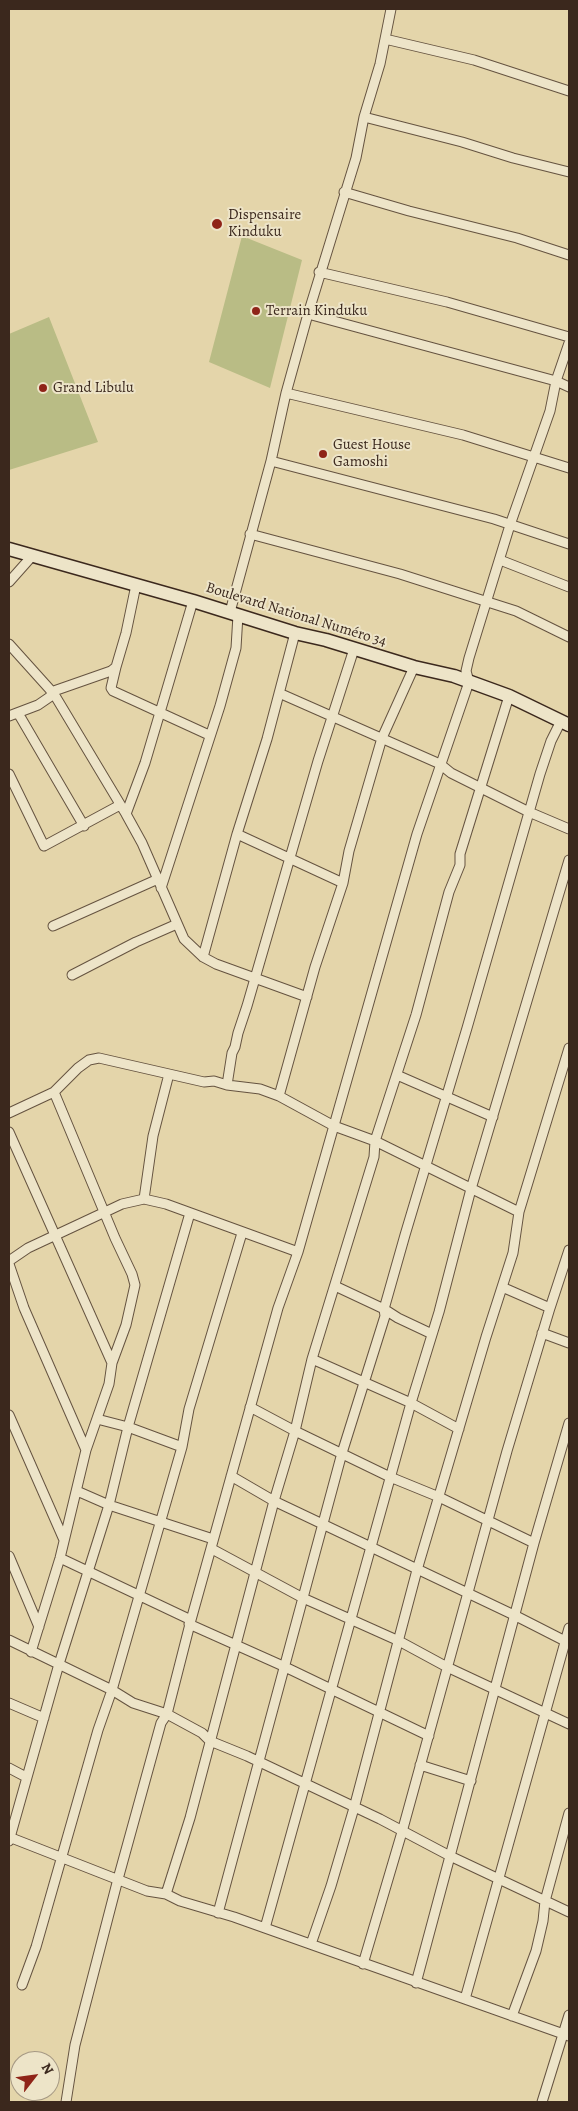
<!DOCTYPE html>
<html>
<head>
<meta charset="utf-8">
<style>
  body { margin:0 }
  #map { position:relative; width:578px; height:2111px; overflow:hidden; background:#e4d5aa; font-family:Alegreya,serif }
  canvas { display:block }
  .frame { position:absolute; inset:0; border:10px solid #3b281d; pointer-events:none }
  .north { position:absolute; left:10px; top:2051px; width:50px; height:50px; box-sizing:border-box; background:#ede4c8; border:1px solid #a69984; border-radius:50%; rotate:60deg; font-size:14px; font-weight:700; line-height:20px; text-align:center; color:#3b281d }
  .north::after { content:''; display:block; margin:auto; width:18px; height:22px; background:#8f2418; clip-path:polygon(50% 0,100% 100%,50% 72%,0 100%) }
</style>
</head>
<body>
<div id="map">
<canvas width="578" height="2111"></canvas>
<div class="frame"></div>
<div class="north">N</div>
</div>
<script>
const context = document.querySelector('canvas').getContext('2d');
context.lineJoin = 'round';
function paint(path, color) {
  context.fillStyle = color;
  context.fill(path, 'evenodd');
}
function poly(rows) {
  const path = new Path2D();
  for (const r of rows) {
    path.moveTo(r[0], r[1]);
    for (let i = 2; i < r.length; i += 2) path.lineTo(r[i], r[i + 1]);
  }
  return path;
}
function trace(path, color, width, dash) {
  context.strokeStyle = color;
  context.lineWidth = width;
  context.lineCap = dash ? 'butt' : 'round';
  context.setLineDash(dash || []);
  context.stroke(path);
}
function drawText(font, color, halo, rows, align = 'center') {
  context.font = font + ' Alegreya,serif';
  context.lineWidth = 4;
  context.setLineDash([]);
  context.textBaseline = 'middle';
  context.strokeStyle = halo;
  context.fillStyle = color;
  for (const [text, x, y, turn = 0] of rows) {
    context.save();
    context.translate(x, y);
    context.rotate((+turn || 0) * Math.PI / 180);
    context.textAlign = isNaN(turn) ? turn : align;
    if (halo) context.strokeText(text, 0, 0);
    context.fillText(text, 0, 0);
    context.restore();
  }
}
paint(poly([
  [242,236,302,260,270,388,209,362],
  [49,317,98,442,9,470,9,334]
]), '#b9bc85');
const minor = poly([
  [385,39,474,60,569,91],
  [364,117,462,142,513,158,569,172],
  [344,192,409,211,517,238,569,255],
  [319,272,447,302,569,337],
  [308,314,556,381,569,387],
  [286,393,463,435,569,468],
  [271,461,494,519,569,544],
  [250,534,400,574,516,611,569,637],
  [500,560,569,587],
  [9,582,33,555],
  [230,612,271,461,286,393,308,314,356,158,364,117,380,64,391,9],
  [9,644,54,694,126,814,142,843,184,939,203,957,216,964,307,997],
  [116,667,111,688,113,691,209,735],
  [51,692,111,671,116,667,126,633,136,585],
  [279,693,440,764,451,773,529,812,569,829],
  [18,713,84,826],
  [9,716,38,705,54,694],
  [9,774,44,846,120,805],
  [126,814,145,763,193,601],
  [237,834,343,883],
  [161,888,220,706,236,648,238,615],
  [53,926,158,879],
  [203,957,237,834,267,739,295,633],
  [72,975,136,942,177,924],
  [397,1075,493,1117],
  [227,1085,232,1053,235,1047,238,1033,247,1006,318,761,354,649],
  [279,1096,315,967,343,883,349,851,382,738,414,667],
  [9,1113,54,1092,78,1068,89,1060,99,1058,204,1082,214,1081,227,1085,260,1089,279,1096,334,1126,375,1141,519,1212],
  [9,1132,112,1363],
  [144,1199,153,1136,169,1074],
  [9,1261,28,1248,105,1212,122,1204,144,1199,166,1204,298,1252],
  [9,1264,24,1308,86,1450],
  [335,1286,384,1309,398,1318,432,1334],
  [502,1287,550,1308],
  [542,1333,569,1343],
  [312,1359,411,1403,459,1429],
  [250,1407,295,1431,390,1477,439,1497,534,1543],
  [9,1415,64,1540],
  [97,1419,128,1427,182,1447],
  [231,1476,274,1501,516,1616,569,1643],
  [77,1491,109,1505,213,1539],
  [212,1549,303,1598,399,1641,447,1667,569,1724],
  [9,1556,39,1627],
  [60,1558,191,1620],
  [189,1624,283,1666,429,1736],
  [9,1640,112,1690,133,1703,167,1714,202,1733,210,1741,247,1756,380,1819,450,1856,569,1912],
  [31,1652,60,1558,86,1450,109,1384,112,1363,126,1325,135,1285,132,1274,115,1238,54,1092],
  [9,1703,44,1718],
  [420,1765,471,1781],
  [9,1768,26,1777],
  [9,1837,147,1891,166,1894,180,1901,234,1917,569,2036],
  [9,1841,59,1664,109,1505,128,1427,190,1213],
  [166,1894,190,1818,274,1501,295,1431,312,1359,374,1157,375,1141,416,1015,449,892,460,865,460,854,509,696],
  [218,1913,342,1453,385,1316,384,1309,405,1235,467,1028,540,774,551,741,561,721],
  [265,1928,411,1403,439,1312,471,1189,569,860],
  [311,1944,331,1886,354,1808,417,1570,486,1337,513,1253,519,1212,569,1048],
  [363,1964,402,1832,507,1451,550,1308,569,1250],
  [416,1983,534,1543,569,1423],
  [22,1985,36,1947,98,1730,112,1690,182,1447,189,1409,242,1233],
  [465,1999,569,1628],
  [512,2016,536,1951,543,1921,545,1901,569,1813],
  [66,2102,75,2045,118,1879,161,1723,167,1714,191,1620,278,1308,298,1252,417,834,469,682,466,671,469,658,510,525,550,411,556,381,569,343],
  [542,2102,569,2015]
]);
const secondary = poly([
  [9,549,193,601,295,633,326,640,414,667,454,676,509,696,569,725]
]);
trace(minor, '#655340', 11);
trace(secondary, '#3b281d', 15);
trace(minor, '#ede4c8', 9);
trace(secondary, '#ede4c8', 12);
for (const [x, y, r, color] of [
  [217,224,6,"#8f2418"],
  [256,311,5,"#8f2418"],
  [43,388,5,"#8f2418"],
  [323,454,5,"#8f2418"]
]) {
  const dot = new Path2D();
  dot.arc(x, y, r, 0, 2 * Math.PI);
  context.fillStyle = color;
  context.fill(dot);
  trace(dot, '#ede4c8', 2);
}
drawText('15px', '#3b281d', '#ede4c8', [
  ["Dispensaire",228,215],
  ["Kinduku",228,232],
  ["Terrain Kinduku",266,311],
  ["Grand Libulu",53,388],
  ["Guest House",333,445],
  ["Gamoshi",333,462]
], 'left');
drawText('15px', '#3b281d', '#ede4c8', [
  ["Boulevard National Numéro 34",296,615,17]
]);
</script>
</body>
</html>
